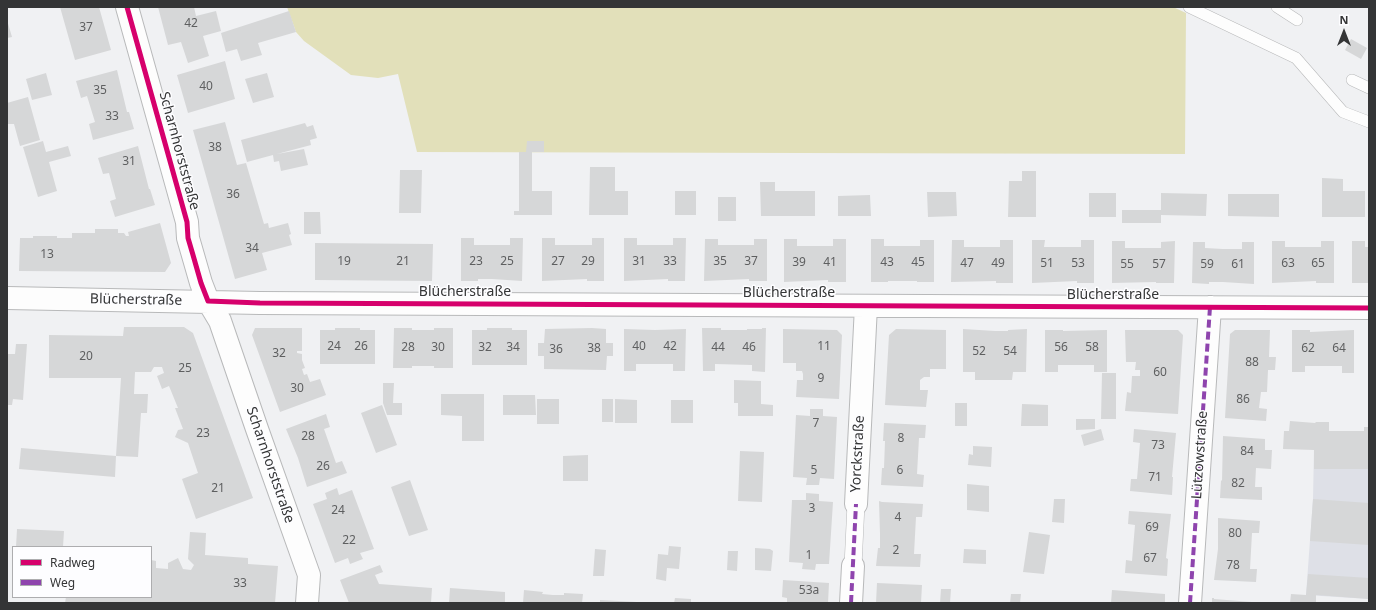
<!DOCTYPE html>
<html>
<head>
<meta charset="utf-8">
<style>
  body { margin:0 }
  #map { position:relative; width:1376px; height:610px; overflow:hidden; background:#f0f1f3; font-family:"Noto Sans",sans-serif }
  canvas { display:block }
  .frame { position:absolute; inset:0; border:8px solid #343536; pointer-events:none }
  .legend { position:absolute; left:12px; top:546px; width:140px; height:52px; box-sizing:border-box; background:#fdfdff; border:1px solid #adadaf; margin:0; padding:5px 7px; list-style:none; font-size:12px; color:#343536 }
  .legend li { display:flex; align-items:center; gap:8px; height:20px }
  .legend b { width:20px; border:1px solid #adadaf }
  .north { position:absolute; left:1324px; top:12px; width:40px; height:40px; -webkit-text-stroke:3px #fdfdff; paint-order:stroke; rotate:0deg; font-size:11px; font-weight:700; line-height:16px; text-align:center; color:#343536 }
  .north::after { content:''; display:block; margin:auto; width:14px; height:18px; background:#343536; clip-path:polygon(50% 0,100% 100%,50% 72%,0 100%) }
</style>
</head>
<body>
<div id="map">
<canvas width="1376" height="610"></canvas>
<div class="frame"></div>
<ul class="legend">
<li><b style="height:5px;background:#d6006c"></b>Radweg</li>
<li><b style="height:5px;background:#8e44ad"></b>Weg</li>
</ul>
<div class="north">N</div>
</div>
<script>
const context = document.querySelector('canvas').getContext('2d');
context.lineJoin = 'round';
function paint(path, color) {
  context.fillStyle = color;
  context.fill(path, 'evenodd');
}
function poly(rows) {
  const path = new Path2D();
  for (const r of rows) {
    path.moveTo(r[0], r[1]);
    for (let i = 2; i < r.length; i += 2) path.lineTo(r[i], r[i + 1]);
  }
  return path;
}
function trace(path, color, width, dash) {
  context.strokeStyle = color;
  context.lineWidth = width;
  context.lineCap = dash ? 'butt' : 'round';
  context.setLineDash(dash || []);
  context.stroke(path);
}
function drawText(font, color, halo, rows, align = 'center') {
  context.font = font + ' "Noto Sans",sans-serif';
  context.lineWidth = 3;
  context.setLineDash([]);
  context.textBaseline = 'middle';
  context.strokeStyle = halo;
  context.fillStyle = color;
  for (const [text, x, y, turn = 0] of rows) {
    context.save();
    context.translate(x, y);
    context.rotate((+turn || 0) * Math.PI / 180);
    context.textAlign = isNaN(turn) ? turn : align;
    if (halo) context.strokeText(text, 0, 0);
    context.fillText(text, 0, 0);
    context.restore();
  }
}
paint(poly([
  [1314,449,1369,449,1369,599,1306,595,1313,499]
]), '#dee0e7');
paint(poly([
  [287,7,1173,7,1186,13,1185,154,417,152,398,74,378,78,351,75,304,41,296,32]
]), '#e2e0ba');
paint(poly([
  [60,7,99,7,111,50,75,60],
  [158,7,194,7,196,16,216,11,221,31,203,36,209,56,188,63,181,42,168,45],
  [289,11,296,32,258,43,262,55,241,61,237,49,226,52,221,33],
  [7,20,12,37,7,38],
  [1351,39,1367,48,1361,59,1345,50],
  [225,61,235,99,188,113,177,75],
  [117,70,127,112,129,112,134,129,93,140,89,124,95,122,87,96,81,98,76,81],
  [46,73,52,95,32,100,26,79],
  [267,73,274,97,253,103,245,79],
  [28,97,40,140,20,146,14,124,7,124,7,103],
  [225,122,237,165,246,163,264,224,268,223,269,228,288,223,291,234,289,235,292,245,262,253,267,270,235,279,193,130],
  [305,123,307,127,313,125,317,138,310,140,311,145,277,154,304,149,308,165,281,171,279,161,274,162,273,155,247,162,241,140],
  [43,141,46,152,68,146,71,156,49,162,57,191,38,197,23,147],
  [527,141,544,141,544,152,532,152,532,191,552,191,552,215,514,215,514,211,519,211,519,152,526,152],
  [138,146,149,189,150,189,155,205,115,217,110,201,116,199,109,173,103,174,98,158],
  [590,167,615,167,615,191,628,191,628,215,589,215],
  [400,170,422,170,421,213,399,213],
  [1022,171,1036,171,1036,217,1008,217,1009,181,1022,181],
  [1322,178,1343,179,1343,191,1365,191,1365,217,1322,217],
  [760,182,775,182,775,191,815,191,815,216,761,216],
  [675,191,696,191,696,215,675,215],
  [927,192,956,192,957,216,928,217],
  [1089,193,1116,193,1116,217,1089,217],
  [1161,193,1207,194,1206,216,1161,215,1161,223,1122,223,1122,210,1161,210],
  [1228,194,1279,194,1279,217,1228,216],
  [870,195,871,216,838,216,838,196],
  [718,197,736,197,736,221,718,221],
  [304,212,320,212,321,234,304,234],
  [160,223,171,263,165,272,19,271,20,238,33,238,33,236,57,236,57,238,72,238,72,233,95,233,95,229,118,229,118,233,124,233,126,236,129,236,128,232],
  [461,238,474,238,474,245,510,245,510,238,523,238,522,281,492,279,478,279,478,281,461,281],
  [542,238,555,238,555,245,592,245,592,238,604,238,604,281,587,281,587,279,542,281],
  [624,238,637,238,637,245,673,245,673,238,686,238,685,281,668,281,668,279,624,281],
  [705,239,718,239,718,245,754,245,754,239,767,239,767,281,749,281,749,279,704,281],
  [784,239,797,239,797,246,833,246,833,239,846,239,846,282,828,282,828,280,784,282],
  [871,239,884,239,884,246,920,246,920,240,934,240,934,282,917,282,917,281,888,281,888,282,871,282],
  [952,240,964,240,964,247,1000,247,1000,240,1013,240,1013,283,996,283,996,281,951,282],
  [1032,240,1045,240,1044,247,1081,247,1081,240,1094,240,1094,283,1077,283,1077,281,1032,283],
  [1112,241,1125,241,1125,248,1161,248,1161,242,1175,241,1174,283,1156,283,1156,282,1112,283],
  [1272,241,1285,241,1285,247,1321,247,1321,241,1334,241,1334,283,1316,283,1316,281,1272,283],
  [1352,241,1365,241,1365,247,1369,247,1369,283,1352,283],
  [1193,242,1205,242,1205,248,1223,249,1242,249,1242,242,1254,242,1254,284,1223,282,1209,282,1209,284,1192,283],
  [315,243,433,244,432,281,315,280],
  [124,327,184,327,193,333,253,498,196,519,182,479,198,473,188,443,175,437,178,430,183,429,175,408,178,408,169,386,162,389,157,376,164,373,162,367,154,367,151,372,135,372,134,394,148,394,147,413,141,413,138,457,116,456,121,378,49,378,49,335,123,336],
  [255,328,302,328,302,351,297,351,297,353,302,354,302,360,305,368,302,369,304,375,307,374,310,382,320,379,326,395,280,412,252,335],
  [335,328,360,328,360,330,375,330,375,364,320,364,320,330,335,330],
  [394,328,412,328,412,330,434,330,434,328,453,328,453,368,434,368,434,366,412,366,412,368,393,368],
  [487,328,512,328,512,330,527,330,527,365,472,365,472,330,487,330],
  [592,328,606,329,606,343,613,343,613,356,607,356,606,370,544,369,544,356,538,356,538,343,544,343,545,329],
  [702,328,721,328,721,330,747,330,747,329,762,329,762,328,766,328,765,372,752,371,752,365,715,364,715,371,703,371],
  [624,329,655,330,686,329,685,371,673,371,673,364,636,364,636,371,624,371],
  [783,329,837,330,842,335,839,399,796,397,797,380,803,380,803,374,802,371,796,371,796,363,783,363],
  [896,329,946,330,946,369,930,369,930,377,924,377,920,380,920,390,928,390,926,407,885,405,889,335],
  [963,329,995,331,1008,331,1008,330,1027,329,1026,372,1013,372,1012,380,975,380,975,372,963,372],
  [1045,330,1063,330,1063,331,1107,330,1107,372,1094,372,1094,365,1058,365,1058,372,1045,372],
  [1125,330,1178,330,1183,335,1178,414,1125,411,1127,392,1131,393,1132,376,1140,376,1140,370,1135,370,1136,362,1126,362],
  [1235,330,1270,330,1269,357,1276,357,1275,370,1268,370,1267,392,1261,392,1259,408,1267,409,1266,421,1225,418,1230,334],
  [1292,330,1310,330,1310,332,1354,330,1354,373,1342,373,1342,366,1305,366,1305,372,1292,372],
  [16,344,27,344,23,400,13,399,12,405,7,405,7,354,15,354],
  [1102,373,1116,373,1116,419,1101,419],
  [734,380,761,381,761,404,773,405,773,416,738,416,738,403,734,403],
  [383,383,394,383,393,403,402,403,402,415,387,415,383,403],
  [441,394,484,394,484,441,462,441,462,416,441,415],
  [503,395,535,395,536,415,503,415],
  [537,399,559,399,559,424,537,424],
  [602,399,613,399,613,422,602,422],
  [615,399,637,400,637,423,615,423],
  [671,400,693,400,693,423,671,423],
  [955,403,967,403,967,426,955,426],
  [1022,404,1048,405,1048,426,1021,426],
  [382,405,397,445,376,453,361,413],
  [810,409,823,409,823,416,837,417,834,479,820,478,819,485,806,485,807,478,793,477,796,415,810,416],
  [326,414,330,427,324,429,336,463,342,461,347,473,307,487,298,458,286,429],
  [1076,419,1095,419,1095,429,1076,430],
  [1290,421,1315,423,1316,422,1329,422,1329,431,1364,431,1364,427,1369,427,1369,469,1314,469,1314,450,1283,449,1284,431,1289,431],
  [884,423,926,425,925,438,919,438,917,474,924,475,923,487,881,485,882,468,884,468,885,441,883,441],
  [1101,429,1104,440,1084,446,1081,435],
  [1134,429,1176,433,1172,477,1173,477,1172,495,1130,491,1131,479,1137,479,1140,443,1133,442],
  [1223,436,1265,439,1265,450,1272,450,1271,469,1256,468,1255,487,1262,487,1262,500,1220,498,1221,480,1222,481],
  [973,446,992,447,991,467,968,465,969,454,973,455],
  [21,448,116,456,115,477,19,469],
  [740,451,764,452,762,502,738,501],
  [588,455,588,481,563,481,563,456],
  [410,480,428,530,409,536,391,487],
  [967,484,989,486,989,512,967,510],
  [337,488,339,495,352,490,374,549,360,553,363,559,350,564,348,558,335,563,313,504,327,499,325,493],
  [806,493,819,494,819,501,833,502,829,564,816,564,815,570,802,569,803,563,789,562,792,500,806,500],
  [1054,499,1065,499,1064,523,1052,522],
  [1313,499,1369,503,1369,545,1310,541],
  [879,501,882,502,923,504,922,517,916,517,914,554,921,554,920,567,876,566,878,548,880,548,880,534],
  [1129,511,1171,514,1166,558,1168,559,1167,576,1125,573,1126,560,1132,561,1135,525,1128,524],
  [1218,518,1260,521,1259,533,1252,533,1250,569,1257,569,1256,582,1214,580,1218,549],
  [17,529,64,531,63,547,16,547],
  [190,532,206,533,205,555,248,558,248,564,278,566,275,603,65,603,66,597,151,597,151,560,156,561,156,568,168,569,168,563,178,558,183,569,191,570,194,565,188,559],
  [1029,532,1050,535,1044,574,1023,572],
  [669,546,681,547,679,569,667,568,666,581,656,579,658,554,668,555],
  [755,548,770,549,773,551,771,571,755,570],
  [595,549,606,550,604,576,593,576],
  [964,549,986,550,986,564,963,563],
  [728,551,738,551,737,571,727,570],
  [380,565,383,572,375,575,379,584,432,588,431,603,349,603,340,580],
  [1308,574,1369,578,1369,599,1316,595,1316,603,1290,603,1291,594,1306,595],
  [783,580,829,583,828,603,787,603,787,598,782,597],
  [877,583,922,585,921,603,876,603],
  [450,588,505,592,505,603,449,603],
  [941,589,951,589,950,603,940,603],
  [524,590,543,592,542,594,553,595,564,595,564,593,583,594,582,603,523,603],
  [1112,590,1165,594,1165,603,1111,603],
  [1011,594,1021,594,1020,603,1010,603],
  [675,598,691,599,691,603,674,603],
  [1212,598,1214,598,1214,599,1252,602,1252,603,1212,603],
  [600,600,637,602,637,603,600,603]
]), '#d6d7d8');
const service = poly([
  [1189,7,1296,58,1343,112,1369,122],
  [1277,7,1297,20],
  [1352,80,1369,88]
]);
const pedestrian = poly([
  [853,566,856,504]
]);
const minor = poly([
  [127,7,187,222,188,238,201,283,208,301,220,321,257,429,309,575,307,603],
  [7,298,260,303,1369,308],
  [856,504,866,306],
  [851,603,853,566],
  [1190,603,1210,307]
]);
trace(service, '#b8b9ba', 12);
trace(pedestrian, '#b8b9ba', 18);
trace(minor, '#b8b9ba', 24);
trace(service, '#fdfdfd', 11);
trace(pedestrian, '#fdfdfd', 17);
trace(minor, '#fdfdfd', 22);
trace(poly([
  [851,603,856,504],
  [1190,603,1210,307]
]), '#8e44ad', 4, [8, 4]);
trace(poly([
  [127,7,187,222,188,238,193,255,201,283,208,301,260,303,1369,308]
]), '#d6006c', 5);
drawText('12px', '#5e5f60', null, [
  ["42",191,24],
  ["37",86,28],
  ["40",206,87],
  ["35",100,91],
  ["33",112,117],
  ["38",215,148],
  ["31",129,162],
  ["36",233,195],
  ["34",252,249],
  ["13",47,255],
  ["19",344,262],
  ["21",403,262],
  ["23",476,262],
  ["25",507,262],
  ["27",558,262],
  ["29",588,262],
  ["31",639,262],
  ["33",670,262],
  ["35",720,262],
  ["37",751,262],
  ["39",799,263],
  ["41",830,263],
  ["43",887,263],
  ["45",918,263],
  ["47",967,264],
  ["49",998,264],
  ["51",1047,264],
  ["53",1078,264],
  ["63",1288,264],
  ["65",1318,264],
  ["55",1127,265],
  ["57",1159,265],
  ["59",1207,265],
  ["61",1238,265],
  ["24",334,347],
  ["26",361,347],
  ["40",639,347],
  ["42",670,347],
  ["11",824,347],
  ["28",408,348],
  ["30",438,348],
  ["32",485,348],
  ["34",513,348],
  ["44",718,348],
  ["46",749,348],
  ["56",1061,348],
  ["58",1092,348],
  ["38",594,349],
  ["62",1308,349],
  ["64",1339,349],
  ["36",556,350],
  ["52",979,352],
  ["54",1010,352],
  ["32",279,354],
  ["20",86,357],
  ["88",1252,363],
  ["25",185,369],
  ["60",1160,373],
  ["9",821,379],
  ["30",297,389],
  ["86",1243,400],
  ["7",816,424],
  ["23",203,434],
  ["28",308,437],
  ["8",901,439],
  ["73",1158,446],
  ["84",1247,452],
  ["26",323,467],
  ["5",814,471],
  ["6",900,471],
  ["71",1155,478],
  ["82",1238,484],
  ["21",218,489],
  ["3",812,509],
  ["24",338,511],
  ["4",898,518],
  ["69",1152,528],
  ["80",1235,534],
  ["22",349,541],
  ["2",896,551],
  ["1",809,556],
  ["67",1150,559],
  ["78",1233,566],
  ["33",240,584],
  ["53a",809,591]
]);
drawText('14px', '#343536', '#fdfdff', [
  ["Scharnhorststraße",179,151,75],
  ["Blücherstraße",465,292],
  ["Blücherstraße",789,293],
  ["Blücherstraße",1113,295],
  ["Blücherstraße",136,300,1],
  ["Yorckstraße",858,454,-87],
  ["Lützowstraße",1200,455,-86],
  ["Scharnhorststraße",270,465,71]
]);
</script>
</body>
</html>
